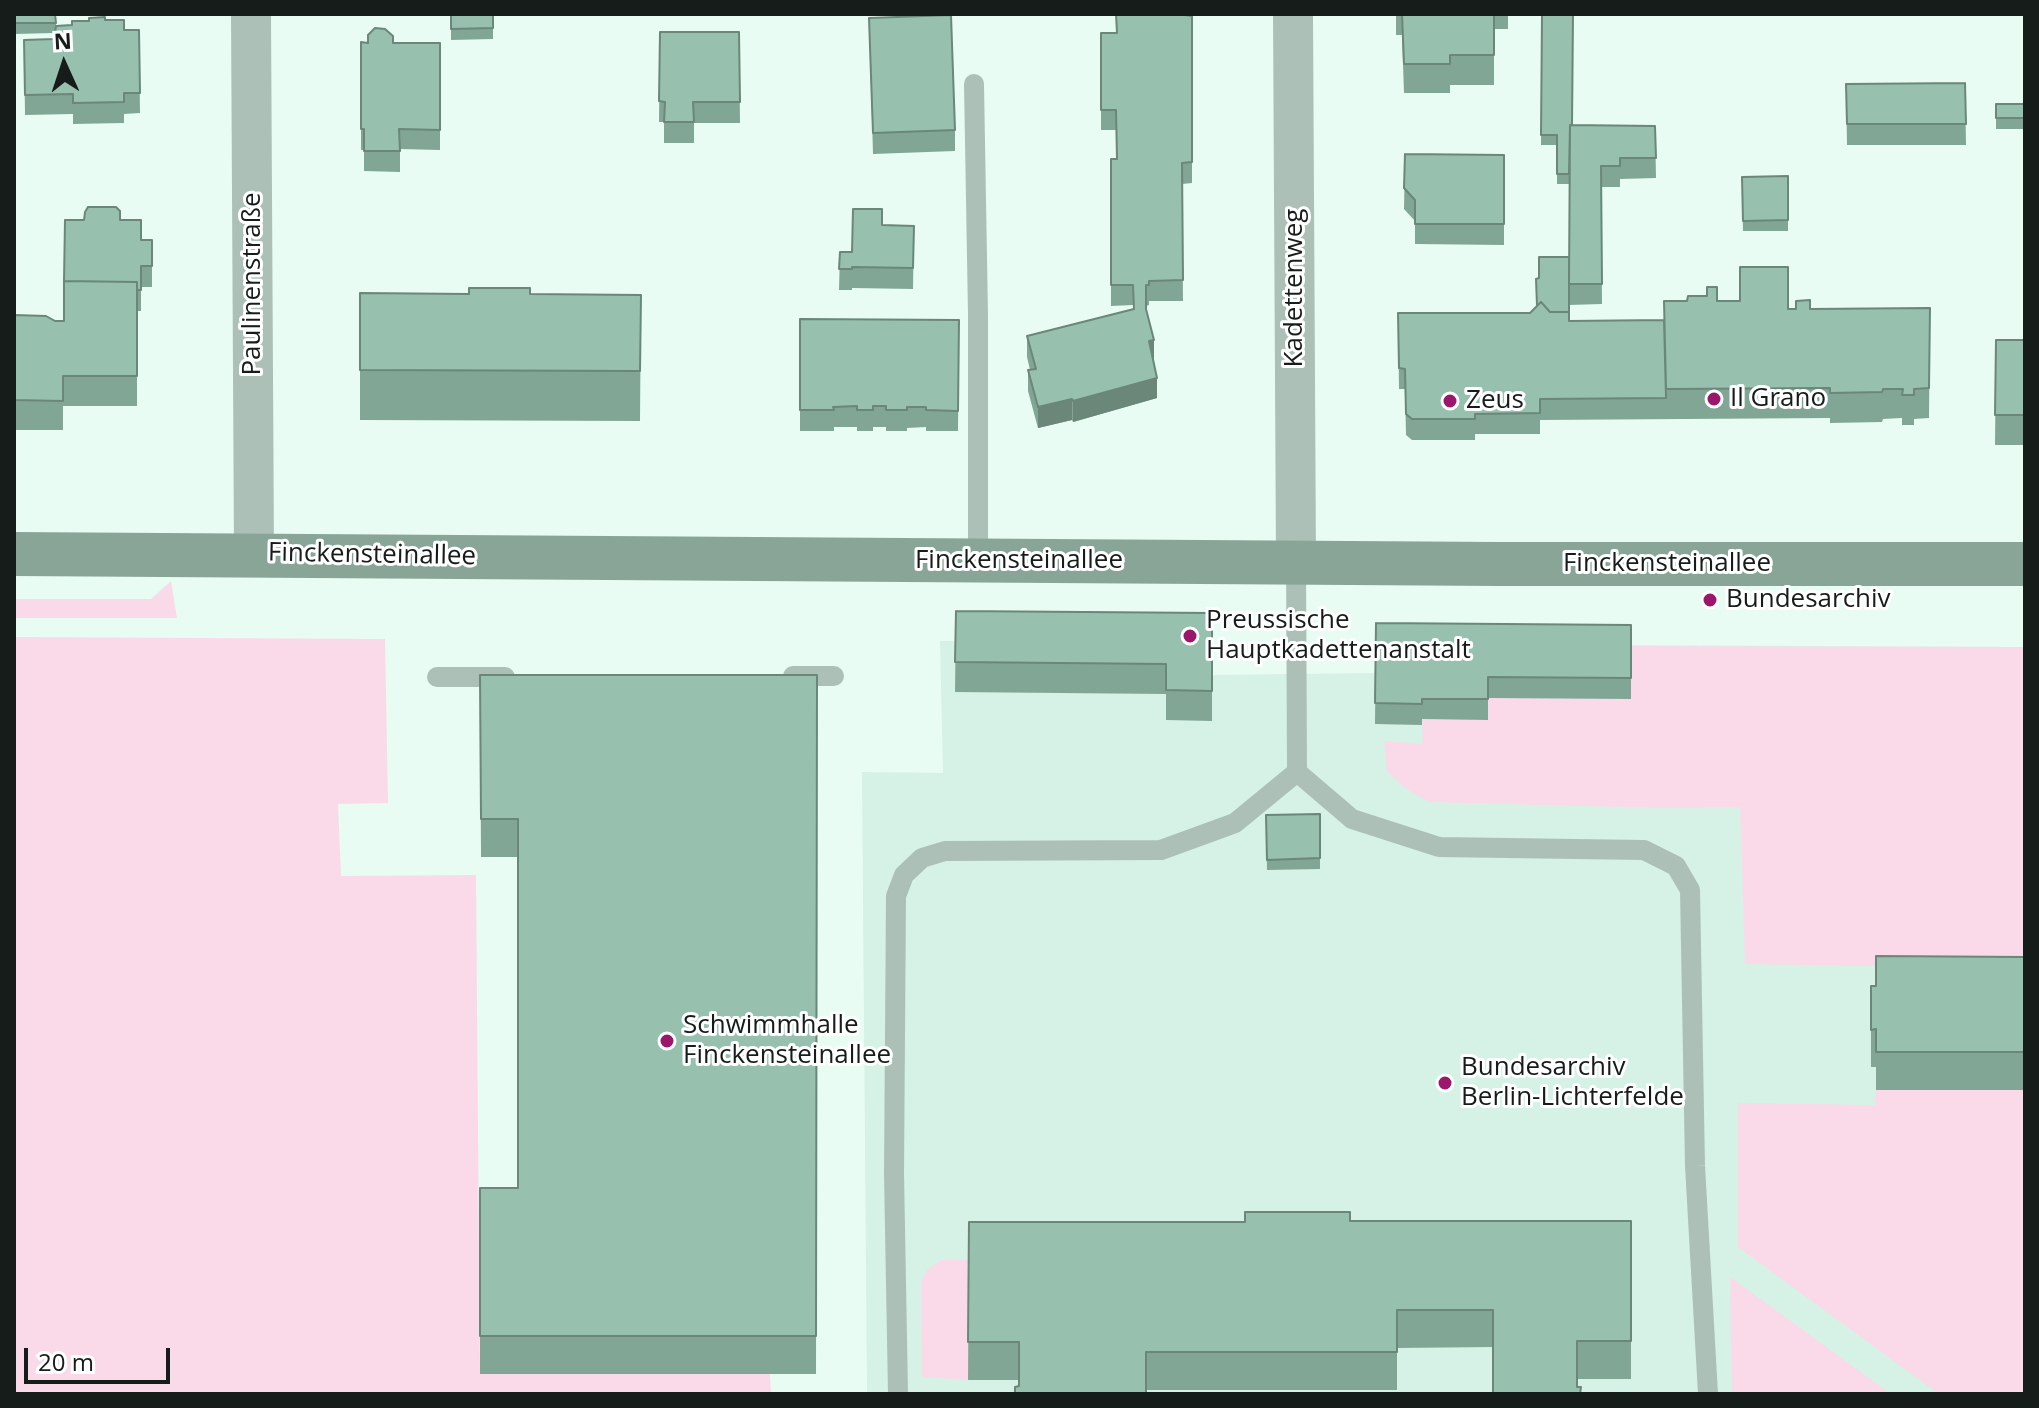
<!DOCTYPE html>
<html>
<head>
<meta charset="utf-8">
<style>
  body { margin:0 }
  #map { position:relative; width:2039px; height:1408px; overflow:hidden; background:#e9fcf3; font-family:"Open Sans",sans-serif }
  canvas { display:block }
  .frame { position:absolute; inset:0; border:16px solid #161c19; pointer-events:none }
  .north { position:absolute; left:24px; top:24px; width:80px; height:80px; -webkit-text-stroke:6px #fff; paint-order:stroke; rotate:357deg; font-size:22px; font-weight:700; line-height:32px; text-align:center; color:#161c19 }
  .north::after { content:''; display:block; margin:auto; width:28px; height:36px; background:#161c19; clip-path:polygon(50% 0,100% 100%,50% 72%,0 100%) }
  .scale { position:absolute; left:24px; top:1348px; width:146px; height:36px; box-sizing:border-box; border:4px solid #161c19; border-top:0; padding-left:10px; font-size:24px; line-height:28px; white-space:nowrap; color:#161c19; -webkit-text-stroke:6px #fff; paint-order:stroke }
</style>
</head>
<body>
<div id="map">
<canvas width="2039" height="1408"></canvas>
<div class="frame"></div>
<div class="north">N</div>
<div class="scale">20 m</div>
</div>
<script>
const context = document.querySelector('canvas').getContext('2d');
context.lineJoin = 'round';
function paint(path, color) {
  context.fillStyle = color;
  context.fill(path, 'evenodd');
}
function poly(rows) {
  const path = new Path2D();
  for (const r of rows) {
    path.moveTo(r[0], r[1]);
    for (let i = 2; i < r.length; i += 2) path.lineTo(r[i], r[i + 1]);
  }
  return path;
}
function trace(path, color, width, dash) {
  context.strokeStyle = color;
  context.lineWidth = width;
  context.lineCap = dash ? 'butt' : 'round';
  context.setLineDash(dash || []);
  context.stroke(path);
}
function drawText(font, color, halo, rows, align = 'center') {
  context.font = font + ' "Open Sans",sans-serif';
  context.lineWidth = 6;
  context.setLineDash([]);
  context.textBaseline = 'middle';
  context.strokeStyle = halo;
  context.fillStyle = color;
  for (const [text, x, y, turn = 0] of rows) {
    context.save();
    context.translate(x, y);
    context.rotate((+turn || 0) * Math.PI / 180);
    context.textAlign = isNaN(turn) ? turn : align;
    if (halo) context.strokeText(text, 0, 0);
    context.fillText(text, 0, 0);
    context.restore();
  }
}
paint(poly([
  [940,641,1212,643,1213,675,1376,673,1376,644,2025,647,2025,1394,867,1394,862,772,943,773]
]), '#d6f1e5');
paint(poly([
  [171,581,177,618,14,618,14,599,151,599],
  [14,637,385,639,388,803,338,804,341,876,476,875,480,1373,770,1374,771,1394,14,1394],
  [1631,646,2025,647,2025,995,1876,994,1875,966,1745,964,1740,807,1666,808,1429,802,1405,788,1387,771,1384,741,1423,744,1422,719,1487,720,1488,698,1630,699],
  [2025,1089,2025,1394,1939,1394,1738,1247,1738,1103,1875,1105,1876,1090],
  [941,1260,969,1260,968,1380,922,1377,921,1283,927,1270],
  [1730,1277,1891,1394,1732,1394]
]), '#fadae9');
trace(poly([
  [974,84,978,315,978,560],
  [793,676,834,676],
  [437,677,505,677],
  [1297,772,1352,819,1439,847,1644,850,1676,866,1690,890,1695,1166,1708,1394],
  [898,1394,894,1173,896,896,904,875,922,858,945,851,1161,850,1235,823,1297,772,1296,561]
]), '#adc0b7', 20);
trace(poly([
  [251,14,254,554],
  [1293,14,1296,561]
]), '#adc0b7', 40);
trace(poly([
  [14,554,1498,564,2025,564]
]), '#89a598', 44);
paint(poly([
  [14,14,56,23,56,26,72,25,105,20,124,30,139,30,140,113,124,114,124,123,73,124,73,114,25,115,24,40,54,39,55,33,14,34],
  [451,14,493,14,493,39,451,40],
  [1396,14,1508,14,1508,29,1494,29,1494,85,1450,85,1450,93,1404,93,1402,35,1396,35],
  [1542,14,1572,125,1655,126,1656,178,1620,179,1620,187,1601,187,1602,304,1569,305,1569,321,1665,379,1717,301,1788,309,1930,308,1929,418,1914,419,1914,425,1902,425,1902,418,1883,419,1882,422,1830,423,1830,418,1540,420,1540,434,1475,434,1475,440,1412,440,1406,435,1405,389,1399,389,1398,313,1530,313,1537,306,1539,278,1569,257,1569,184,1557,184,1557,145,1541,145],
  [1185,15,1192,16,1192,183,1182,184,1183,301,1149,301,1149,305,1146,306,1157,398,1073,422,1072,420,1038,428,1028,391,1028,370,1030,370,1027,357,1027,336,1133,309,1133,305,1111,306,1111,159,1117,159,1116,130,1101,130,1101,33,1116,33],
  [869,18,955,130,955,151,873,154],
  [660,32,739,32,740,123,694,123,694,143,664,143,664,122,659,122],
  [361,42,440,43,440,150,400,149,400,172,364,171,364,150,361,150],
  [1965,83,1966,145,1847,145,1846,84],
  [1996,104,2025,104,2025,129,1996,129],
  [1405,154,1504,155,1504,245,1415,244,1415,221,1404,209],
  [1788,176,1788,231,1743,231,1742,177],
  [120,220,141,240,152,240,152,287,141,287,141,311,137,311,137,406,63,406,63,430,14,430,14,315,64,321],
  [882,225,914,226,913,289,852,288,852,290,839,290,840,252,852,252],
  [360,293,641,295,640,421,360,420],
  [800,319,959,320,958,431,926,431,926,427,907,428,907,431,886,431,886,427,873,427,873,431,857,431,857,427,834,427,834,431,800,431],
  [1996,340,2025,340,2025,445,1995,445],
  [956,611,1212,613,1212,721,1166,720,1166,694,955,692],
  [1376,623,1631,625,1631,699,1488,698,1488,720,1422,719,1422,725,1375,724],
  [480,675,817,675,816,1374,480,1374,480,1188,518,1188,518,857,481,857],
  [1320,814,1320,869,1267,870,1266,815],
  [2025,957,2025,1090,1876,1090,1876,1067,1871,1067,1871,1023,1876,986],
  [1350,1221,1631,1221,1631,1379,1577,1379,1577,1387,1581,1394,1493,1347,1397,1348,1397,1390,1146,1390,1019,1386,1019,1380,968,1380,969,1222,1245,1222]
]), '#82a696');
paint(poly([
  [1154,340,1154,361,1149,341],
  [1157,378,1157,398,1073,422,1073,401],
  [1072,399,1072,420,1038,428,1038,407]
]), '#6a877a');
const building = poly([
  [14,14,55,14,56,23,14,23,14,14],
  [451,14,493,14,493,28,451,29,451,14],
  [1116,14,1185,14,1185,15,1192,16,1192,162,1182,163,1183,280,1149,281,1149,285,1146,285,1146,309,1154,340,1149,341,1157,378,1073,401,1072,399,1038,407,1028,370,1036,369,1027,336,1134,309,1133,285,1111,285,1111,159,1117,159,1116,110,1101,110,1101,33,1117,33,1116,14],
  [1402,14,1494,14,1494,55,1450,55,1450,64,1404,64,1402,14],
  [1542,14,1573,14,1572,125,1570,125,1569,174,1557,174,1557,135,1541,135,1542,14],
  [951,15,955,130,873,133,869,18,951,15],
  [105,17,105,20,124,20,124,30,139,30,140,93,124,93,124,102,73,103,73,94,25,95,24,40,54,39,56,26,72,25,72,21,89,21,89,18,105,17],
  [375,28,385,29,393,36,393,43,440,43,440,130,399,129,400,151,364,151,364,129,361,129,361,42,368,43,368,35,375,28],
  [660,32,739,32,740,102,693,102,694,122,664,122,665,102,659,101,660,32],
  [1965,83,1966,124,1847,124,1846,84,1965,83],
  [1996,104,2025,104,2025,118,1996,118,1996,104],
  [1570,125,1655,126,1656,158,1620,158,1620,166,1601,166,1602,284,1569,284,1570,125],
  [1405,154,1504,155,1504,224,1415,224,1415,200,1404,188,1405,154],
  [1788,176,1788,220,1743,221,1742,177,1788,176],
  [88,207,116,207,120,211,120,220,141,220,141,240,152,240,152,266,141,266,141,290,137,290,137,282,64,281,65,220,84,220,85,212,88,207],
  [853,209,882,209,882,225,914,226,913,268,852,267,852,269,839,269,840,252,852,252,853,209],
  [1539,257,1569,257,1569,312,1550,312,1541,302,1537,306,1536,279,1539,278,1539,257],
  [1740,267,1788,267,1788,309,1796,309,1796,301,1810,300,1810,309,1930,308,1929,388,1914,389,1914,395,1902,395,1903,389,1883,389,1882,392,1830,393,1830,388,1666,389,1664,301,1687,301,1688,296,1707,296,1707,287,1717,287,1717,301,1740,301,1740,267],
  [64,281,137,282,137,376,63,376,63,401,14,400,14,315,46,316,55,321,64,321,64,281],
  [469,288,530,288,530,294,641,295,640,371,360,370,360,293,469,294,469,288],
  [1541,302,1550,312,1569,312,1569,321,1664,320,1666,398,1540,399,1540,413,1475,414,1475,419,1412,419,1406,414,1405,369,1399,368,1398,313,1530,313,1541,302],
  [800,319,959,320,958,411,926,410,926,407,907,407,907,410,886,410,886,406,873,406,873,410,857,410,857,406,833,407,834,410,800,410,800,319],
  [1996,340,2025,340,2025,415,1995,415,1996,340],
  [956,611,1212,613,1212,691,1166,690,1166,664,955,662,956,611],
  [1376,623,1631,625,1631,678,1488,677,1488,699,1422,699,1422,704,1375,703,1376,623],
  [480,675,817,675,816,1336,480,1336,480,1188,518,1188,518,819,481,819,480,675],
  [1320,814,1320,858,1267,860,1266,815,1320,814],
  [1876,956,2025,957,2025,1052,1876,1052,1876,1029,1871,1030,1871,986,1876,986,1876,956],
  [1245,1212,1350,1212,1350,1221,1631,1221,1631,1341,1577,1341,1577,1387,1581,1387,1580,1394,1493,1394,1493,1310,1397,1310,1397,1352,1146,1352,1146,1394,1015,1394,1015,1387,1019,1386,1019,1342,968,1342,969,1222,1245,1222,1245,1212]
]);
paint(building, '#97c1ae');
trace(building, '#6a877a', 2);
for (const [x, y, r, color] of [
  [1714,399,8,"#9a176b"],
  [1450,401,8,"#9a176b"],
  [1710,600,8,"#9a176b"],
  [1190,636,8,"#9a176b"],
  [667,1041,8,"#9a176b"],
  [1445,1083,8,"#9a176b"]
]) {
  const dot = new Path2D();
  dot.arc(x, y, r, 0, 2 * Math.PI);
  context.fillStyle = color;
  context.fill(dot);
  trace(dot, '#fff', 3);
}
drawText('26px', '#161c19', '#fff', [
  ["Paulinenstraße",253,284,-90],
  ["Kadettenweg",1295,288,-90],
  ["Finckensteinallee",372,555,1],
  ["Finckensteinallee",1019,561],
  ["Finckensteinallee",1667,564]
]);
drawText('26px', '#161c19', '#fff', [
  ["Il Grano",1730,399],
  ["Zeus",1466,401],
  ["Bundesarchiv",1726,600],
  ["Preussische",1206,621],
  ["Hauptkadettenanstalt",1206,651],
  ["Schwimmhalle",683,1026],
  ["Finckensteinallee",683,1056],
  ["Bundesarchiv",1461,1068],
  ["Berlin-Lichterfelde",1461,1098]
], 'left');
</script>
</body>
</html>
